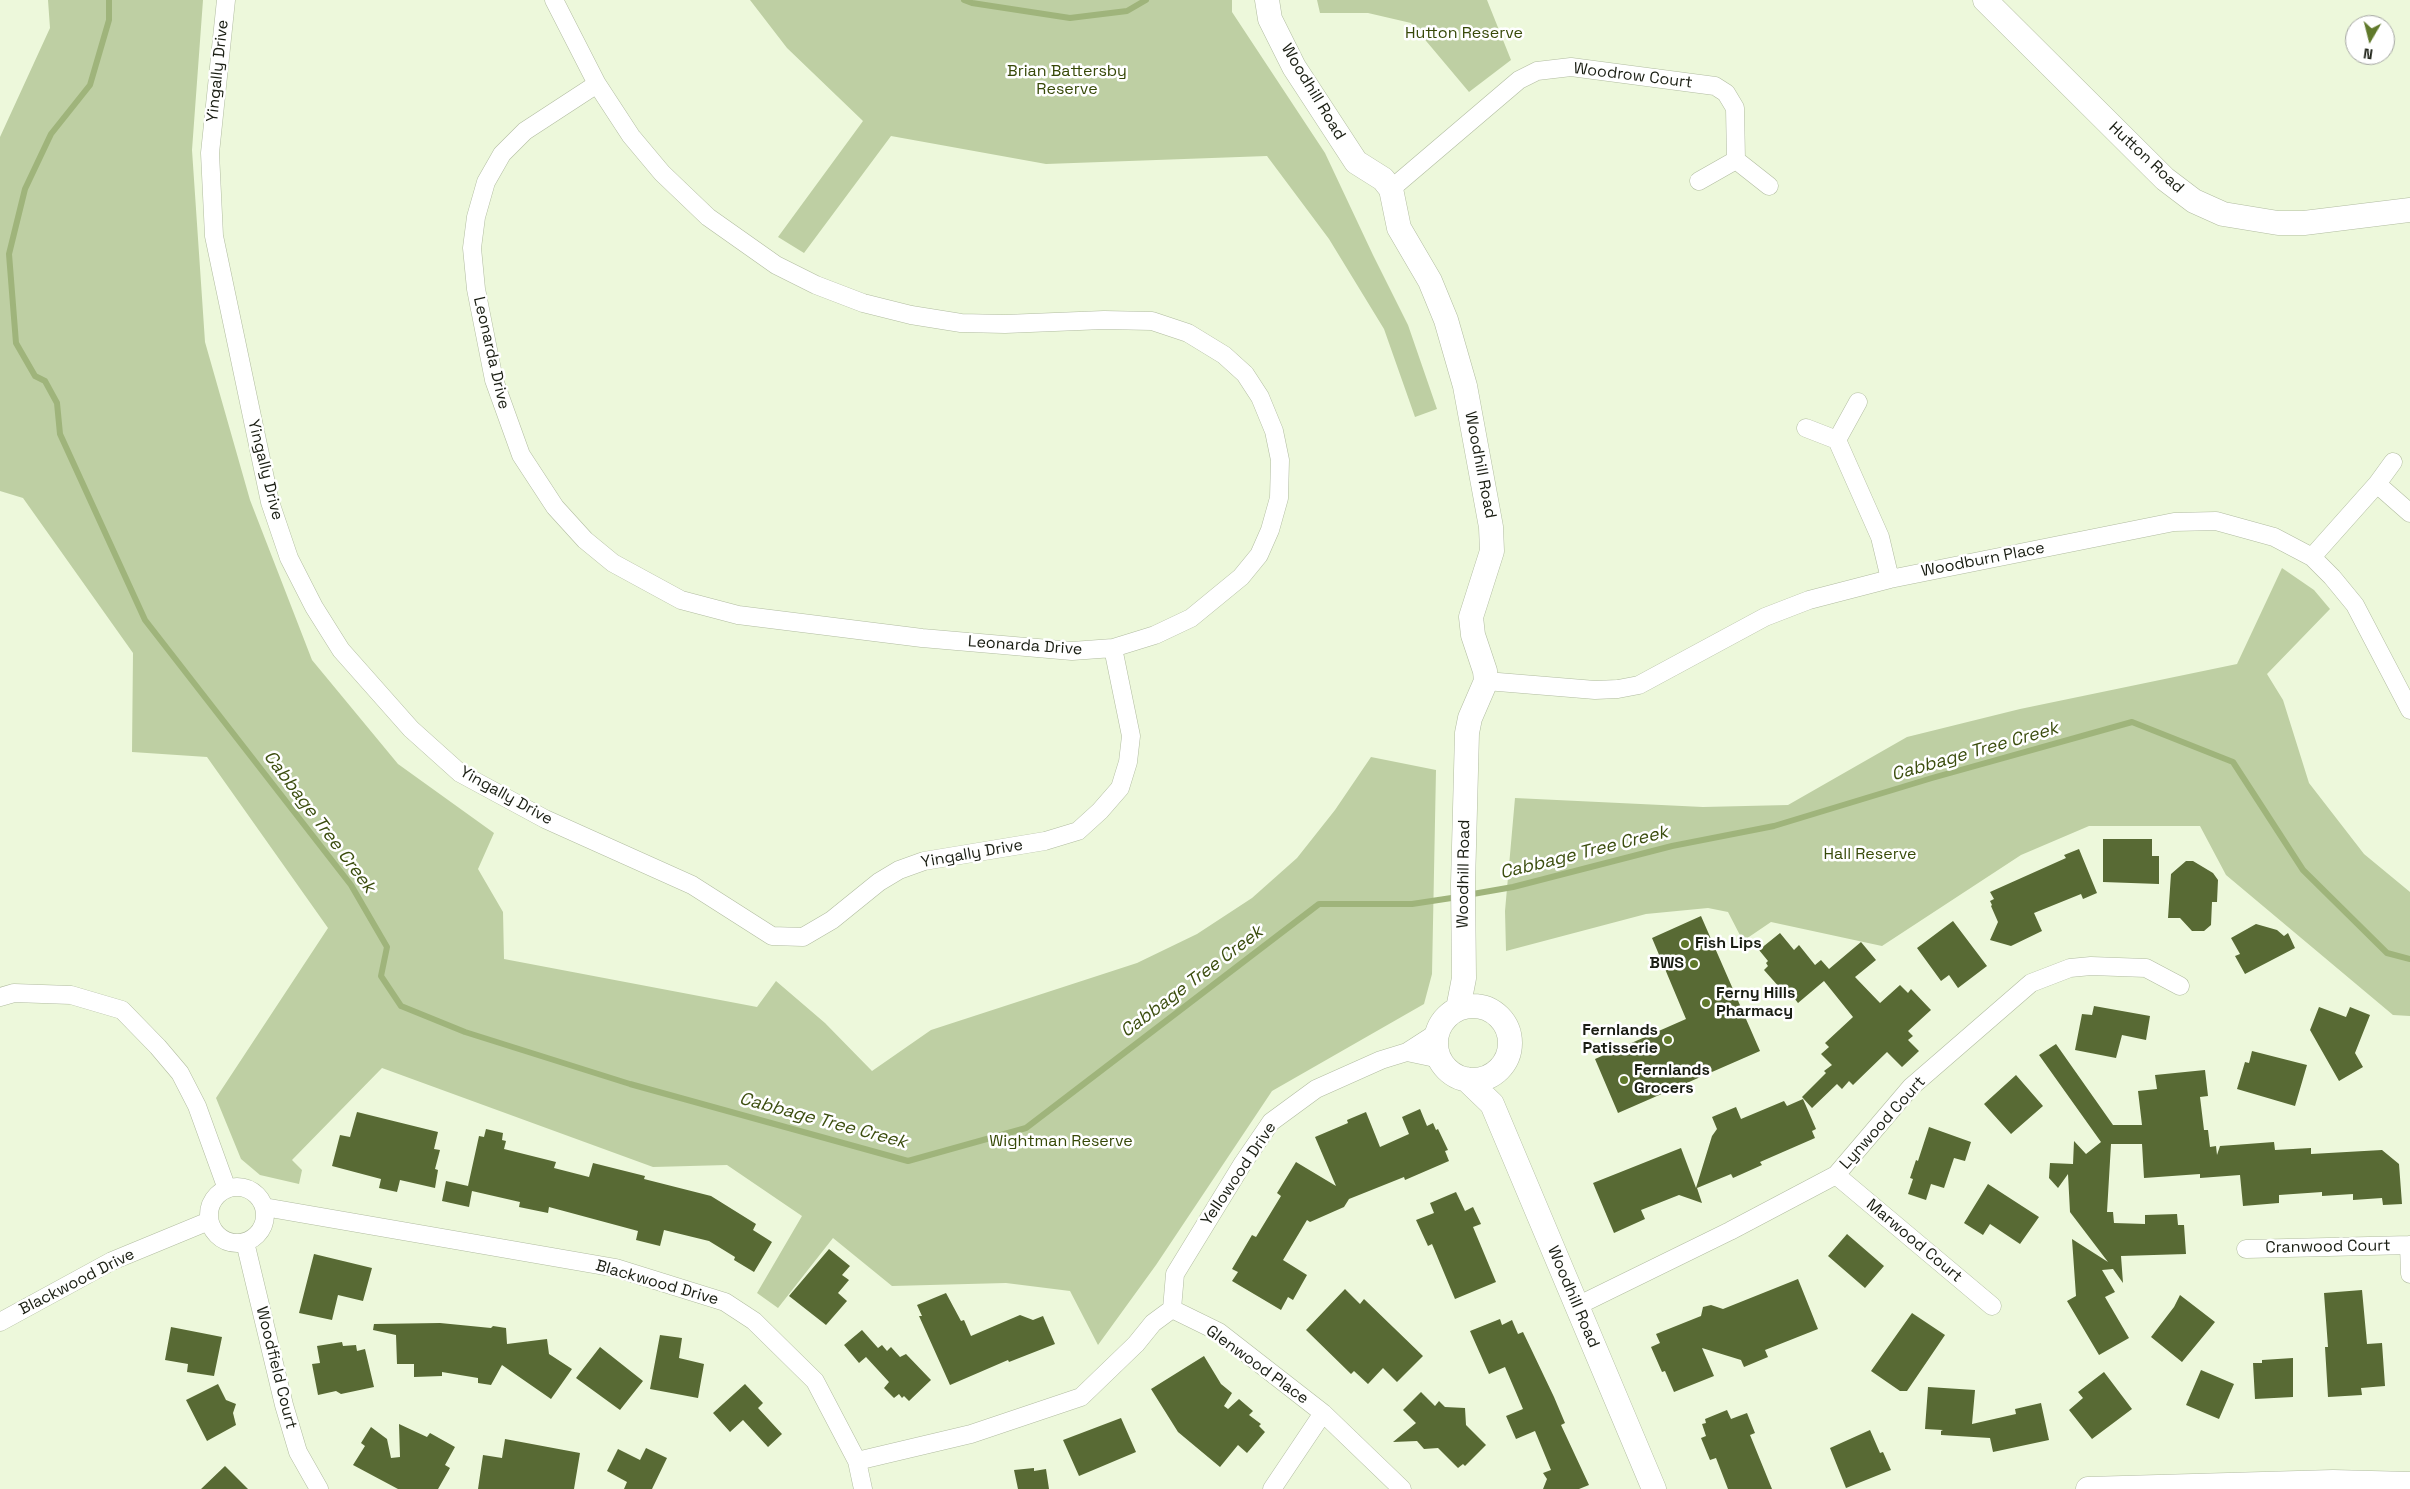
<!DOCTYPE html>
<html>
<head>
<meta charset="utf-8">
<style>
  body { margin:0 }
  #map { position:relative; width:2410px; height:1489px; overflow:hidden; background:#edf8db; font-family:"Space Grotesk",sans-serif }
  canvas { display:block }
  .north { position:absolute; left:2345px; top:15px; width:50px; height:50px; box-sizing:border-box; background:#fff; border:1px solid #a3a5a1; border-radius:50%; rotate:188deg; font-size:14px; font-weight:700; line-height:20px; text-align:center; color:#1a1e13 }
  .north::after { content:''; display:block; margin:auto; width:18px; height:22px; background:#60792b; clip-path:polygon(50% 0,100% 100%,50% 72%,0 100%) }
</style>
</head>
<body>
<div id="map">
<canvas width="2410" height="1489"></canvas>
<div class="north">N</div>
</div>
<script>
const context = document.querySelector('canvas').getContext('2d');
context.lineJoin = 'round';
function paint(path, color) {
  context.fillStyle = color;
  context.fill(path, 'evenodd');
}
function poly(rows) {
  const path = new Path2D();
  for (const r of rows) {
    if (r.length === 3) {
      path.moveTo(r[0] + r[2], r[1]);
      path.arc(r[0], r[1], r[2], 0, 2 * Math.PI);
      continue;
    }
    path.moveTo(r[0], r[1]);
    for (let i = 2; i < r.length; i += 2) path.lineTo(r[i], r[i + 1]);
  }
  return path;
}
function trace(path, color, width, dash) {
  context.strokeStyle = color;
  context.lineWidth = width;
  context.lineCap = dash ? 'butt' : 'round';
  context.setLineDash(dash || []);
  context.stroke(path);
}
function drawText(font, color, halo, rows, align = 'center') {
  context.font = font + ' "Space Grotesk",sans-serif';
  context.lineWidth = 5;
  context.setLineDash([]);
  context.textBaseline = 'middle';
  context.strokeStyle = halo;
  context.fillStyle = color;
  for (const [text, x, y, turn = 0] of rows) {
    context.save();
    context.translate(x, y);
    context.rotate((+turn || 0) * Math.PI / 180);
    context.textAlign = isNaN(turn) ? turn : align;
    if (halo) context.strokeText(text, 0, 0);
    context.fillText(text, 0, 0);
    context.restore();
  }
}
paint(poly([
  [48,0,203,0,192,150,205,342,250,500,312,660,398,764,494,833,478,869,503,912,504,959,757,1007,776,981,825,1023,872,1071,931,1030,1137,963,1197,934,1252,898,1297,858,1335,810,1371,757,1436,770,1432,974,1424,1004,1272,1091,1156,1265,1098,1345,1070,1291,1006,1283,892,1286,833,1238,778,1308,757,1293,802,1216,727,1165,653,1167,382,1068,292,1160,302,1170,299,1184,260,1175,241,1159,216,1098,328,928,207,757,132,752,133,653,23,498,0,491,0,137,50,28],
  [750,0,1232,0,1232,12,1325,153,1373,255,1408,325,1437,409,1415,417,1384,329,1329,239,1267,156,1046,164,891,136,804,253,778,237,863,121,787,48],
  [1317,0,1487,0,1511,60,1469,92,1411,23,1368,13,1320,13],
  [2282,568,2314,590,2330,609,2267,674,2283,700,2309,783,2364,854,2410,892,2410,1016,2393,1015,2226,875,2200,826,2089,826,2021,855,1882,946,1771,922,1743,941,1728,912,1708,908,1646,914,1506,951,1505,911,1515,798,1703,807,1788,805,1907,737,2020,709,2237,664]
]), '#becfa3');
trace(poly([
  [109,0,109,20,90,85,51,134,25,189,9,254,16,343,35,376,45,381,57,403,60,434,145,620,351,885,387,947,381,976,401,1006,465,1032,630,1084,908,1161,1026,1128,1319,904,1412,904,1458,897],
  [964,0,972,3,1070,18,1127,11,1146,0],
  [1467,895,1513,887,1672,846,1774,826,1932,778,2132,722,2233,762,2303,870,2387,953,2410,959]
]), '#9fb47b', 6);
paint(poly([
  [2103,839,2152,839,2152,856,2159,856,2159,884,2103,882],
  [2079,849,2097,893,2083,899,2081,894,2034,913,2042,931,2011,946,1990,940,1998,922,1991,906,1992,905,1990,901,1994,899,1990,892,2066,858,2064,855],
  [2186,861,2193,861,2213,873,2218,880,2217,902,2212,902,2211,925,2204,931,2192,931,2180,918,2168,918,2171,874],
  [1701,916,1760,1051,1618,1113,1595,1059,1686,1019,1652,938],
  [1953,921,1987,966,1958,988,1949,975,1941,981,1917,948],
  [2256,924,2277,930,2284,936,2288,933,2295,948,2245,974,2235,956,2240,954,2231,938],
  [1780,933,1794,950,1799,945,1815,965,1821,960,1829,969,1861,942,1876,960,1855,977,1880,1003,1900,985,1908,993,1911,989,1931,1010,1908,1031,1913,1036,1908,1040,1919,1051,1902,1067,1887,1052,1853,1085,1849,1081,1842,1089,1837,1084,1812,1108,1802,1097,1826,1073,1824,1071,1832,1065,1821,1054,1829,1047,1825,1043,1853,1017,1824,981,1798,1003,1784,985,1780,988,1764,970,1768,966,1766,963,1768,961,1759,950],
  [2094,1006,2150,1016,2146,1040,2122,1035,2116,1058,2075,1050,2082,1014,2092,1015],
  [2319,1007,2346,1017,2350,1007,2370,1015,2355,1053,2363,1067,2339,1081,2310,1030],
  [2056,1044,2113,1125,2142,1125,2138,1091,2157,1089,2155,1075,2205,1070,2208,1096,2200,1097,2204,1130,2208,1130,2210,1147,2216,1146,2217,1155,2220,1146,2274,1142,2275,1150,2311,1148,2311,1154,2382,1150,2399,1164,2402,1204,2383,1205,2382,1198,2353,1200,2353,1194,2322,1196,2322,1192,2279,1195,2279,1203,2243,1206,2240,1175,2200,1178,2200,1174,2144,1178,2142,1144,2111,1144,2107,1212,2113,1212,2114,1223,2145,1224,2145,1215,2177,1214,2178,1225,2184,1225,2186,1254,2121,1256,2123,1283,2113,1269,2102,1270,2115,1292,2105,1297,2129,1338,2099,1355,2067,1301,2076,1296,2072,1239,2108,1262,2070,1212,2068,1174,2058,1188,2049,1178,2050,1163,2073,1164,2074,1141,2086,1154,2101,1142,2039,1055],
  [2252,1051,2307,1065,2295,1106,2237,1089,2245,1062,2249,1063],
  [2016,1075,2043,1106,2011,1134,1984,1104],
  [1803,1099,1816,1129,1812,1131,1815,1138,1760,1162,1762,1165,1733,1178,1731,1174,1697,1188,1702,1203,1679,1195,1641,1210,1645,1219,1614,1233,1593,1183,1681,1148,1696,1188,1712,1136,1717,1129,1712,1117,1736,1107,1741,1119,1784,1101,1787,1106],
  [1420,1109,1427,1126,1433,1123,1436,1130,1438,1129,1448,1150,1445,1151,1449,1161,1405,1180,1404,1177,1349,1199,1344,1207,1310,1222,1307,1220,1283,1260,1307,1275,1293,1300,1288,1297,1281,1310,1232,1281,1238,1272,1232,1269,1252,1235,1256,1237,1281,1196,1277,1193,1296,1162,1336,1186,1315,1137,1348,1123,1347,1120,1366,1112,1380,1147,1409,1134,1402,1117],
  [357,1112,438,1132,434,1149,440,1150,435,1169,438,1170,435,1188,400,1180,397,1192,379,1188,381,1179,332,1166,340,1135,350,1137],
  [1929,1127,1971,1142,1965,1161,1954,1158,1944,1188,1931,1184,1926,1200,1908,1194,1913,1179,1910,1178,1916,1160,1918,1161],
  [486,1129,503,1133,502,1140,506,1141,504,1149,556,1162,554,1168,589,1177,593,1163,645,1176,644,1179,711,1196,756,1224,753,1230,772,1242,754,1272,734,1260,735,1257,709,1241,664,1230,660,1246,636,1240,638,1231,549,1207,548,1213,519,1207,520,1202,472,1191,469,1207,442,1201,446,1181,468,1186,479,1136,484,1137],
  [1988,1184,2039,1217,2020,1244,1990,1224,1983,1235,1964,1223],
  [1456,1192,1465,1211,1473,1207,1481,1224,1473,1227,1496,1282,1455,1299,1432,1244,1428,1246,1416,1220,1434,1213,1430,1203],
  [1847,1234,1884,1266,1865,1288,1828,1256],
  [829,1249,850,1266,842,1275,849,1280,838,1293,847,1301,826,1325,789,1296],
  [314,1254,372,1268,363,1301,338,1295,332,1320,299,1313],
  [1798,1279,1818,1329,1765,1350,1768,1357,1744,1367,1741,1360,1702,1348,1714,1376,1674,1392,1665,1371,1662,1372,1651,1347,1660,1343,1656,1334,1701,1316,1703,1307,1711,1305,1723,1309],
  [1345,1289,1360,1304,1364,1299,1423,1356,1397,1382,1383,1368,1368,1384,1354,1371,1351,1374,1306,1330],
  [2362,1290,2367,1344,2382,1343,2385,1386,2361,1388,2362,1395,2328,1397,2325,1347,2328,1347,2324,1293],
  [946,1293,961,1321,964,1320,971,1336,1020,1315,1033,1320,1043,1316,1055,1344,1009,1362,1008,1360,950,1385,919,1316,922,1316,917,1305],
  [2180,1295,2215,1322,2182,1362,2151,1337,2174,1307],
  [1912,1313,1945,1335,1907,1391,1900,1391,1871,1371],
  [1500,1319,1502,1325,1512,1320,1518,1334,1523,1332,1554,1397,1565,1423,1561,1425,1589,1485,1579,1489,1543,1489,1547,1479,1543,1473,1551,1470,1535,1431,1516,1439,1506,1416,1523,1409,1505,1367,1489,1374,1470,1331],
  [440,1323,491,1328,493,1326,506,1328,507,1344,547,1339,549,1354,572,1369,551,1399,502,1365,491,1385,478,1383,478,1378,442,1372,442,1376,414,1377,414,1364,397,1364,396,1335,373,1330,374,1324],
  [171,1327,222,1337,214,1376,187,1372,188,1364,165,1360],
  [862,1330,878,1348,882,1345,887,1351,891,1347,900,1357,906,1354,931,1380,909,1401,904,1396,902,1398,899,1394,894,1398,884,1388,889,1382,866,1357,859,1363,844,1345],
  [660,1335,682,1338,679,1358,704,1364,698,1398,650,1389],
  [342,1342,343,1346,356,1345,357,1351,365,1349,374,1387,341,1394,336,1391,318,1395,312,1364,320,1363,317,1346],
  [600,1347,643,1381,620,1410,576,1378],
  [1204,1356,1221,1384,1232,1393,1224,1406,1228,1409,1239,1399,1253,1411,1249,1415,1261,1424,1259,1426,1265,1432,1247,1453,1238,1445,1220,1467,1178,1432,1151,1389],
  [2293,1358,2293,1397,2255,1399,2253,1363,2262,1363,2262,1360],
  [2201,1370,2234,1384,2219,1419,2186,1405],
  [2104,1372,2132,1409,2092,1439,2069,1410,2083,1398,2078,1392],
  [218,1384,226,1400,236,1404,233,1413,236,1425,207,1441,186,1400],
  [745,1384,763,1403,758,1408,782,1434,768,1447,743,1420,730,1432,713,1413],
  [1928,1387,1975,1390,1972,1424,2016,1414,2015,1409,2041,1403,2049,1440,1993,1452,1990,1438,1941,1435,1941,1431,1943,1430,1925,1429],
  [1421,1392,1435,1406,1439,1401,1445,1407,1465,1408,1466,1425,1486,1445,1465,1466,1463,1464,1458,1468,1438,1448,1424,1449,1417,1441,1393,1442,1416,1423,1403,1410],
  [1727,1410,1731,1419,1747,1413,1755,1433,1750,1435,1772,1489,1728,1489,1716,1458,1710,1460,1701,1438,1706,1436,1702,1424,1706,1423,1705,1419],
  [1121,1418,1136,1452,1079,1476,1063,1440],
  [399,1424,427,1437,430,1433,455,1447,445,1465,450,1468,438,1489,398,1489,353,1465,365,1446,361,1443,371,1427,387,1439,391,1458,400,1457],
  [1870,1430,1880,1453,1883,1452,1891,1470,1846,1488,1830,1448],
  [505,1439,580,1453,574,1489,478,1489,483,1455,502,1458],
  [646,1448,667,1458,652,1489,624,1489,627,1482,607,1471,618,1449,640,1460],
  [225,1466,248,1489,201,1489],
  [1034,1468,1034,1471,1046,1469,1049,1489,1018,1489,1014,1470]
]), '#586a34');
const street = poly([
  [226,0,210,153,214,236,270,502,289,558,314,607,341,650,411,729,460,773,545,819,692,885,772,936,803,937,832,920,879,882,899,870,924,861,1045,841,1078,831,1100,811,1120,788,1128,762,1131,736,1113,648],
  [554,0,597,84,631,136,662,173,708,217,776,265,816,285,863,303,911,315,961,323,1005,324,1104,320,1152,321,1188,333,1224,355,1245,374,1260,397,1274,431,1280,460,1279,498,1270,530,1259,555,1241,577,1191,618,1155,635,1113,648,1072,651,922,638,738,615,681,600,613,563,585,540,555,507,521,455,494,380,476,289,472,248,476,217,486,182,502,154,525,131,597,84],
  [1699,181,1736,160,1769,186],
  [1391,189,1519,80,1537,71,1571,67,1715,86,1726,93,1735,108,1736,160],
  [1806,428,1837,440,1858,402],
  [1837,440,1880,537,1890,579],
  [2393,462,2377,484,2410,513],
  [2312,557,2377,484],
  [1486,681,1595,690,1618,689,1639,685,1765,617,1809,600,1890,579,2174,522,2216,521,2274,537,2312,557,2332,577,2355,605,2410,710],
  [0,997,14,993,71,995,122,1010,158,1047,180,1073,197,1106,227,1189],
  [1407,1052,1440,1059],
  [1836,1175,1992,1306],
  [237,1215,28],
  [264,1207,616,1268,725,1302,754,1321,815,1381,857,1461,863,1489],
  [245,1242,284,1405,298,1452,319,1489],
  [2409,1245,2410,1274],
  [2246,1249,2410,1245],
  [1577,1306,1730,1231,1836,1175,1911,1087,2031,983,2070,968,2091,966,2146,968,2180,986],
  [1172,1309,1175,1274,1243,1163,1271,1122,1316,1089,1381,1060,1407,1052,1438,1032],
  [0,1322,112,1261,209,1221],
  [857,1461,971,1434,1081,1397,1136,1344,1153,1323,1172,1309,1219,1332,1323,1413,1402,1489],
  [1272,1489,1323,1413]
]);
const secondary = poly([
  [1267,0,1270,19,1294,67,1356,162,1383,179,1391,189,1399,228,1430,281,1446,320,1465,386,1491,527,1492,551,1471,617,1473,635,1485,671,1486,681,1470,718,1467,733,1463,884,1464,978,1458,1009],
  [1985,0,2165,179,2194,201,2223,214,2278,223,2304,223,2410,210],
  [1473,1043,37],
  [1466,1079,1492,1104,1654,1489],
  [2088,1489,2333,1482,2410,1484]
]);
trace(street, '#b1bca0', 19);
trace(secondary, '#b1bca0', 25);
trace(street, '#fff', 18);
trace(secondary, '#fff', 24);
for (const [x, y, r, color] of [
  [1685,944,5,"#60792b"],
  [1694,964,5,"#60792b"],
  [1706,1003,5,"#60792b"],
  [1668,1040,5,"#60792b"],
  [1624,1080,5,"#60792b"]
]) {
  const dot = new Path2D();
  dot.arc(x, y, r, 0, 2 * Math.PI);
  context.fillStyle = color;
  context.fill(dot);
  trace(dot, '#fff', 2);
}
drawText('16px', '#374908', '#fff', [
  ["Hutton Reserve",1464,34],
  ["Brian Battersby",1067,72],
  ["Reserve",1067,90],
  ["Hall Reserve",1870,855],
  ["Wightman Reserve",1061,1142]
]);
drawText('16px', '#1a1e13', '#fff', [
  ["Yingally Drive",218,71,-84],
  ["Woodrow Court",1633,76,7],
  ["Woodhill Road",1313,92,59],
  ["Hutton Road",2146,158,43],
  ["Leonarda Drive",491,353,77],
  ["Woodhill Road",1480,465,79],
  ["Yingally Drive",265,470,76],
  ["Woodburn Place",1983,560,-11],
  ["Leonarda Drive",1025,646,4],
  ["Yingally Drive",506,796,29],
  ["Yingally Drive",972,854,-10],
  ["Woodhill Road",1464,874,-89],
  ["Lynwood Court",1883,1123,-48],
  ["Yellowood Drive",1239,1174,-56],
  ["Marwood Court",1914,1241,40],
  ["Cranwood Court",2328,1247,-1],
  ["Blackwood Drive",77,1282,-27],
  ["Blackwood Drive",657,1283,16],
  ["Woodhill Road",1573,1297,67],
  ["Glenwood Place",1257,1365,36],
  ["Woodfield Court",276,1368,76]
]);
drawText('bold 16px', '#1a1e13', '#fff', [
  ["Fish Lips",1695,944],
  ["BWS",1684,964,"right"],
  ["Ferny Hills",1716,994],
  ["Pharmacy",1716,1012],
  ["Fernlands",1658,1031,"right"],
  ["Patisserie",1658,1049,"right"],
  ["Fernlands",1634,1071],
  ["Grocers",1634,1089]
], 'left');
drawText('italic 18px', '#3b4d0e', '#fff', [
  ["Cabbage Tree Creek",1975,752,-16],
  ["Cabbage Tree Creek",319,822,53],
  ["Cabbage Tree Creek",1584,853,-14],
  ["Cabbage Tree Creek",1192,982,-37],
  ["Cabbage Tree Creek",823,1121,15]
]);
</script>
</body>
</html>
